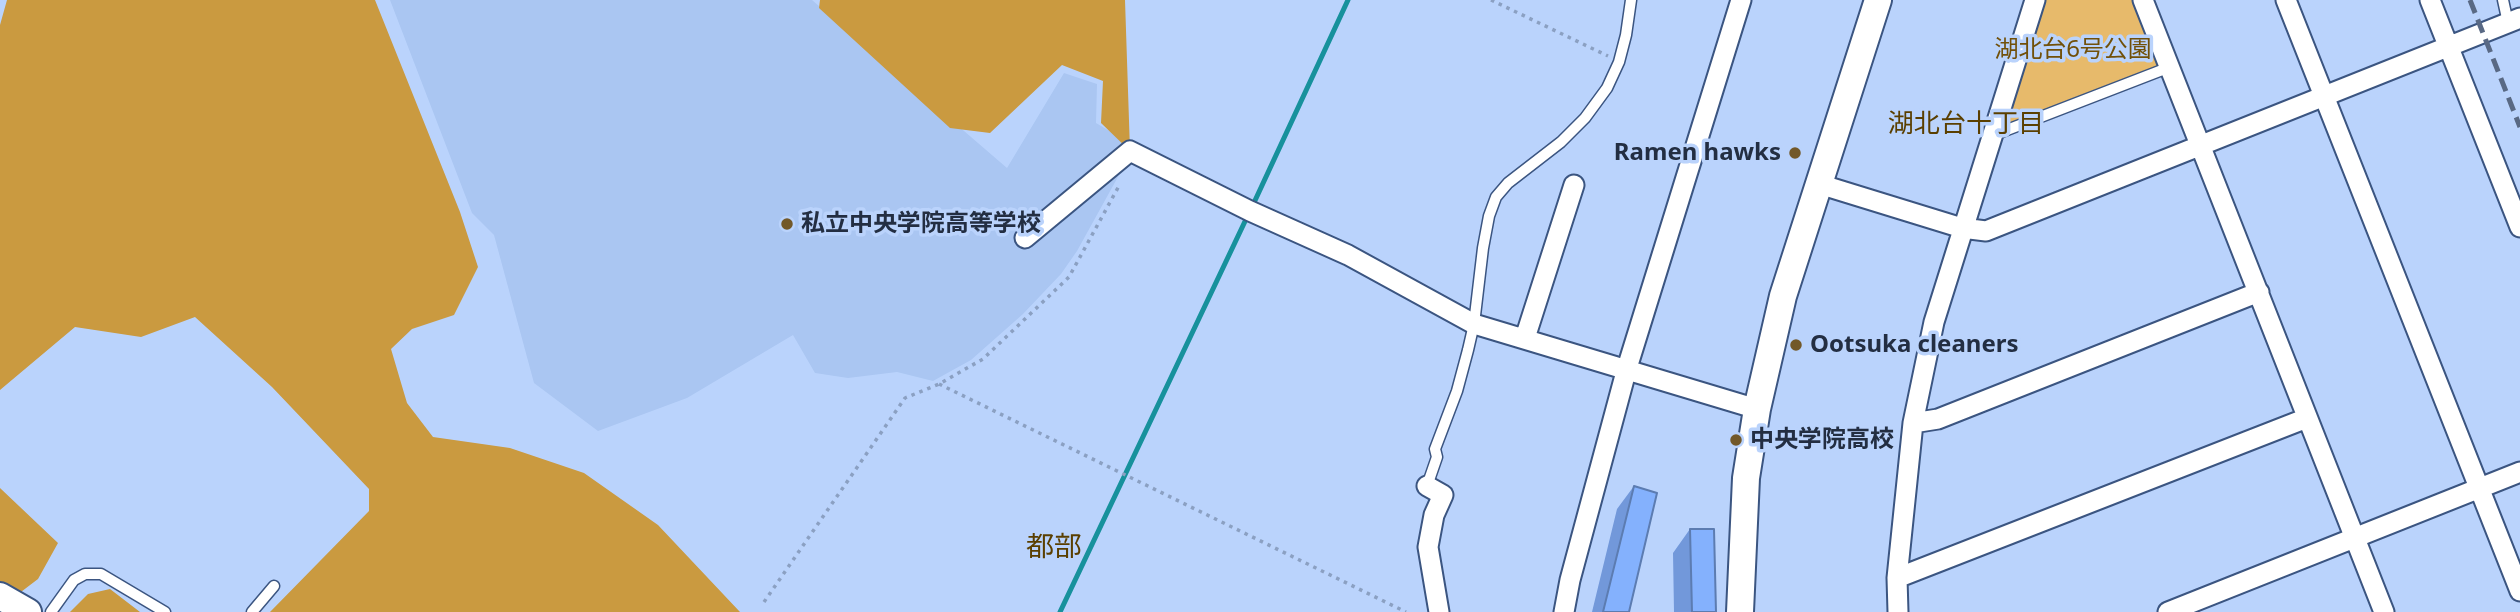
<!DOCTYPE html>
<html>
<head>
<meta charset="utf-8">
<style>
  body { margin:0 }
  canvas { display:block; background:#bad3fc }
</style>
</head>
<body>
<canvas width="2520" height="612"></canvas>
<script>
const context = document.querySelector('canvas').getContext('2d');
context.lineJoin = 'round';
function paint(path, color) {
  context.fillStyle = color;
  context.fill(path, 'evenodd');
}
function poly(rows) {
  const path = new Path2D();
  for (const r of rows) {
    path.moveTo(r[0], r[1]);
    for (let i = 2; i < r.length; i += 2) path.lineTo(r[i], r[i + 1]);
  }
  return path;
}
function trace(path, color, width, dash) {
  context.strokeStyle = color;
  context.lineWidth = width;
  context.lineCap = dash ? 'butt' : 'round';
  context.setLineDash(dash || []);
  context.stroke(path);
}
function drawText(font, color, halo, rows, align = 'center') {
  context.font = font + ' "Noto Sans","Noto Sans JP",sans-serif';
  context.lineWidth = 7;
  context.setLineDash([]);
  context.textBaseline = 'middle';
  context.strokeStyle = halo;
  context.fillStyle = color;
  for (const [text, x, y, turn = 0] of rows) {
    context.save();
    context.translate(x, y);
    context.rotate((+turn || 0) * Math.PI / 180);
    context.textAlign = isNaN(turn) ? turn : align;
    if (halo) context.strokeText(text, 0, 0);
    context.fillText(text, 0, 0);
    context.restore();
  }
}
paint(poly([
  [390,0,812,0,1007,168,1064,73,1097,84,1096,123,1135,146,1077,251,1061,274,1023,314,971,360,933,381,897,372,848,378,815,373,793,335,687,398,598,431,534,383,494,235,472,213]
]), '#aac6f2');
paint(poly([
  [2035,0,2143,0,2170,67,1990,137]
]), '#e7ba6b');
paint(poly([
  [7,0,375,0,460,212,478,267,454,315,412,329,391,349,407,403,433,437,510,448,584,473,658,525,740,612,270,612,369,511,369,489,272,387,195,317,141,337,75,327,0,390,0,25],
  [820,0,1125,0,1130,151,1101,123,1103,81,1062,65,990,133,950,128,819,8],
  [0,488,58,543,38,579,9,601,0,596],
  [110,589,140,612,70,612,88,594]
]), '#ca9a40');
trace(poly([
  [1252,207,1348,0],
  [1060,612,1248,215]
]), '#17919c', 5);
const lane = poly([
  [2503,0,2508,23],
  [1994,135,2170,67],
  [1427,486,1437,457,1435,449,1457,391,1468,350,1474,324,1483,248,1489,216,1496,197,1508,183,1561,142,1585,118,1607,88,1619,62,1626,35,1631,0],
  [51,612,74,580,85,574,101,574,165,612],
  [252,612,274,586]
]);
const street = poly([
  [2143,0,2384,612],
  [2286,0,2520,591],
  [2430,0,2520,227],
  [1819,184,1962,228,1986,231,2520,18],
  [1025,238,1130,151,1250,211,1348,255,1474,324,1757,409],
  [1525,338,1574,185],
  [1913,423,1938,419,2259,292],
  [1427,486,1443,495,1434,515,1428,547,1439,612],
  [1897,578,2307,418],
  [1564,612,1570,580,1627,368,1741,0],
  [1898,612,1897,578,1913,423,1934,322,2035,0],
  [2168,612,2520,472]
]);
const secondary = poly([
  [0,596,28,612],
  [1740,612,1746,478,1757,409,1783,296,1878,0]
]);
trace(lane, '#3b5581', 13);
trace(street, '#3b5581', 23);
trace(secondary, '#3b5581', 30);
trace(poly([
  [1491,0,1608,56],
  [939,384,1406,612],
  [764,602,905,398,939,384,983,359,1069,277,1120,184]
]), '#8ba0c2', 3.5, [3.5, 5]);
trace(lane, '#fff', 10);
trace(street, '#fff', 19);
trace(secondary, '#fff', 26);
trace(poly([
  [2470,0,2520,127]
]), '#596984', 5, [14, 7]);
paint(poly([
  [1634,486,1629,612,1592,612,1617,509],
  [1690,529,1716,612,1674,612,1673,553]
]), '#7298da');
const building = poly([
  [1634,486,1657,493,1629,612,1603,612,1634,486],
  [1690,529,1714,529,1716,612,1692,612,1690,529]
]);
paint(building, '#84b1fd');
trace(building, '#5c7cb1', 2);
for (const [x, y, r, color] of [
  [1795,153,7,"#725829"],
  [787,224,7,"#725829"],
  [1796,345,7,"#725829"],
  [1736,440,7,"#725829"]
]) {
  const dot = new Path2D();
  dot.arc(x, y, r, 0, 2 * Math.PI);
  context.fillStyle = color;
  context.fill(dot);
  trace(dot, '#bad3fc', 2.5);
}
drawText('24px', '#715009', '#bad3fc', [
  ["湖北台6号公園",2073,50]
]);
drawText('bold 24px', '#232e42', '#bad3fc', [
  ["Ramen hawks",1781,153,"right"],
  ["私立中央学院高等学校",801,224],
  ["Ootsuka cleaners",1810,345],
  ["中央学院高校",1750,440]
], 'left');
drawText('26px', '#5a3f00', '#bad3fc', [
  ["湖北台十丁目",1966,125]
]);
drawText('28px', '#5a3f00', '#bad3fc', [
  ["都部",1054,548]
]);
</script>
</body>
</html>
